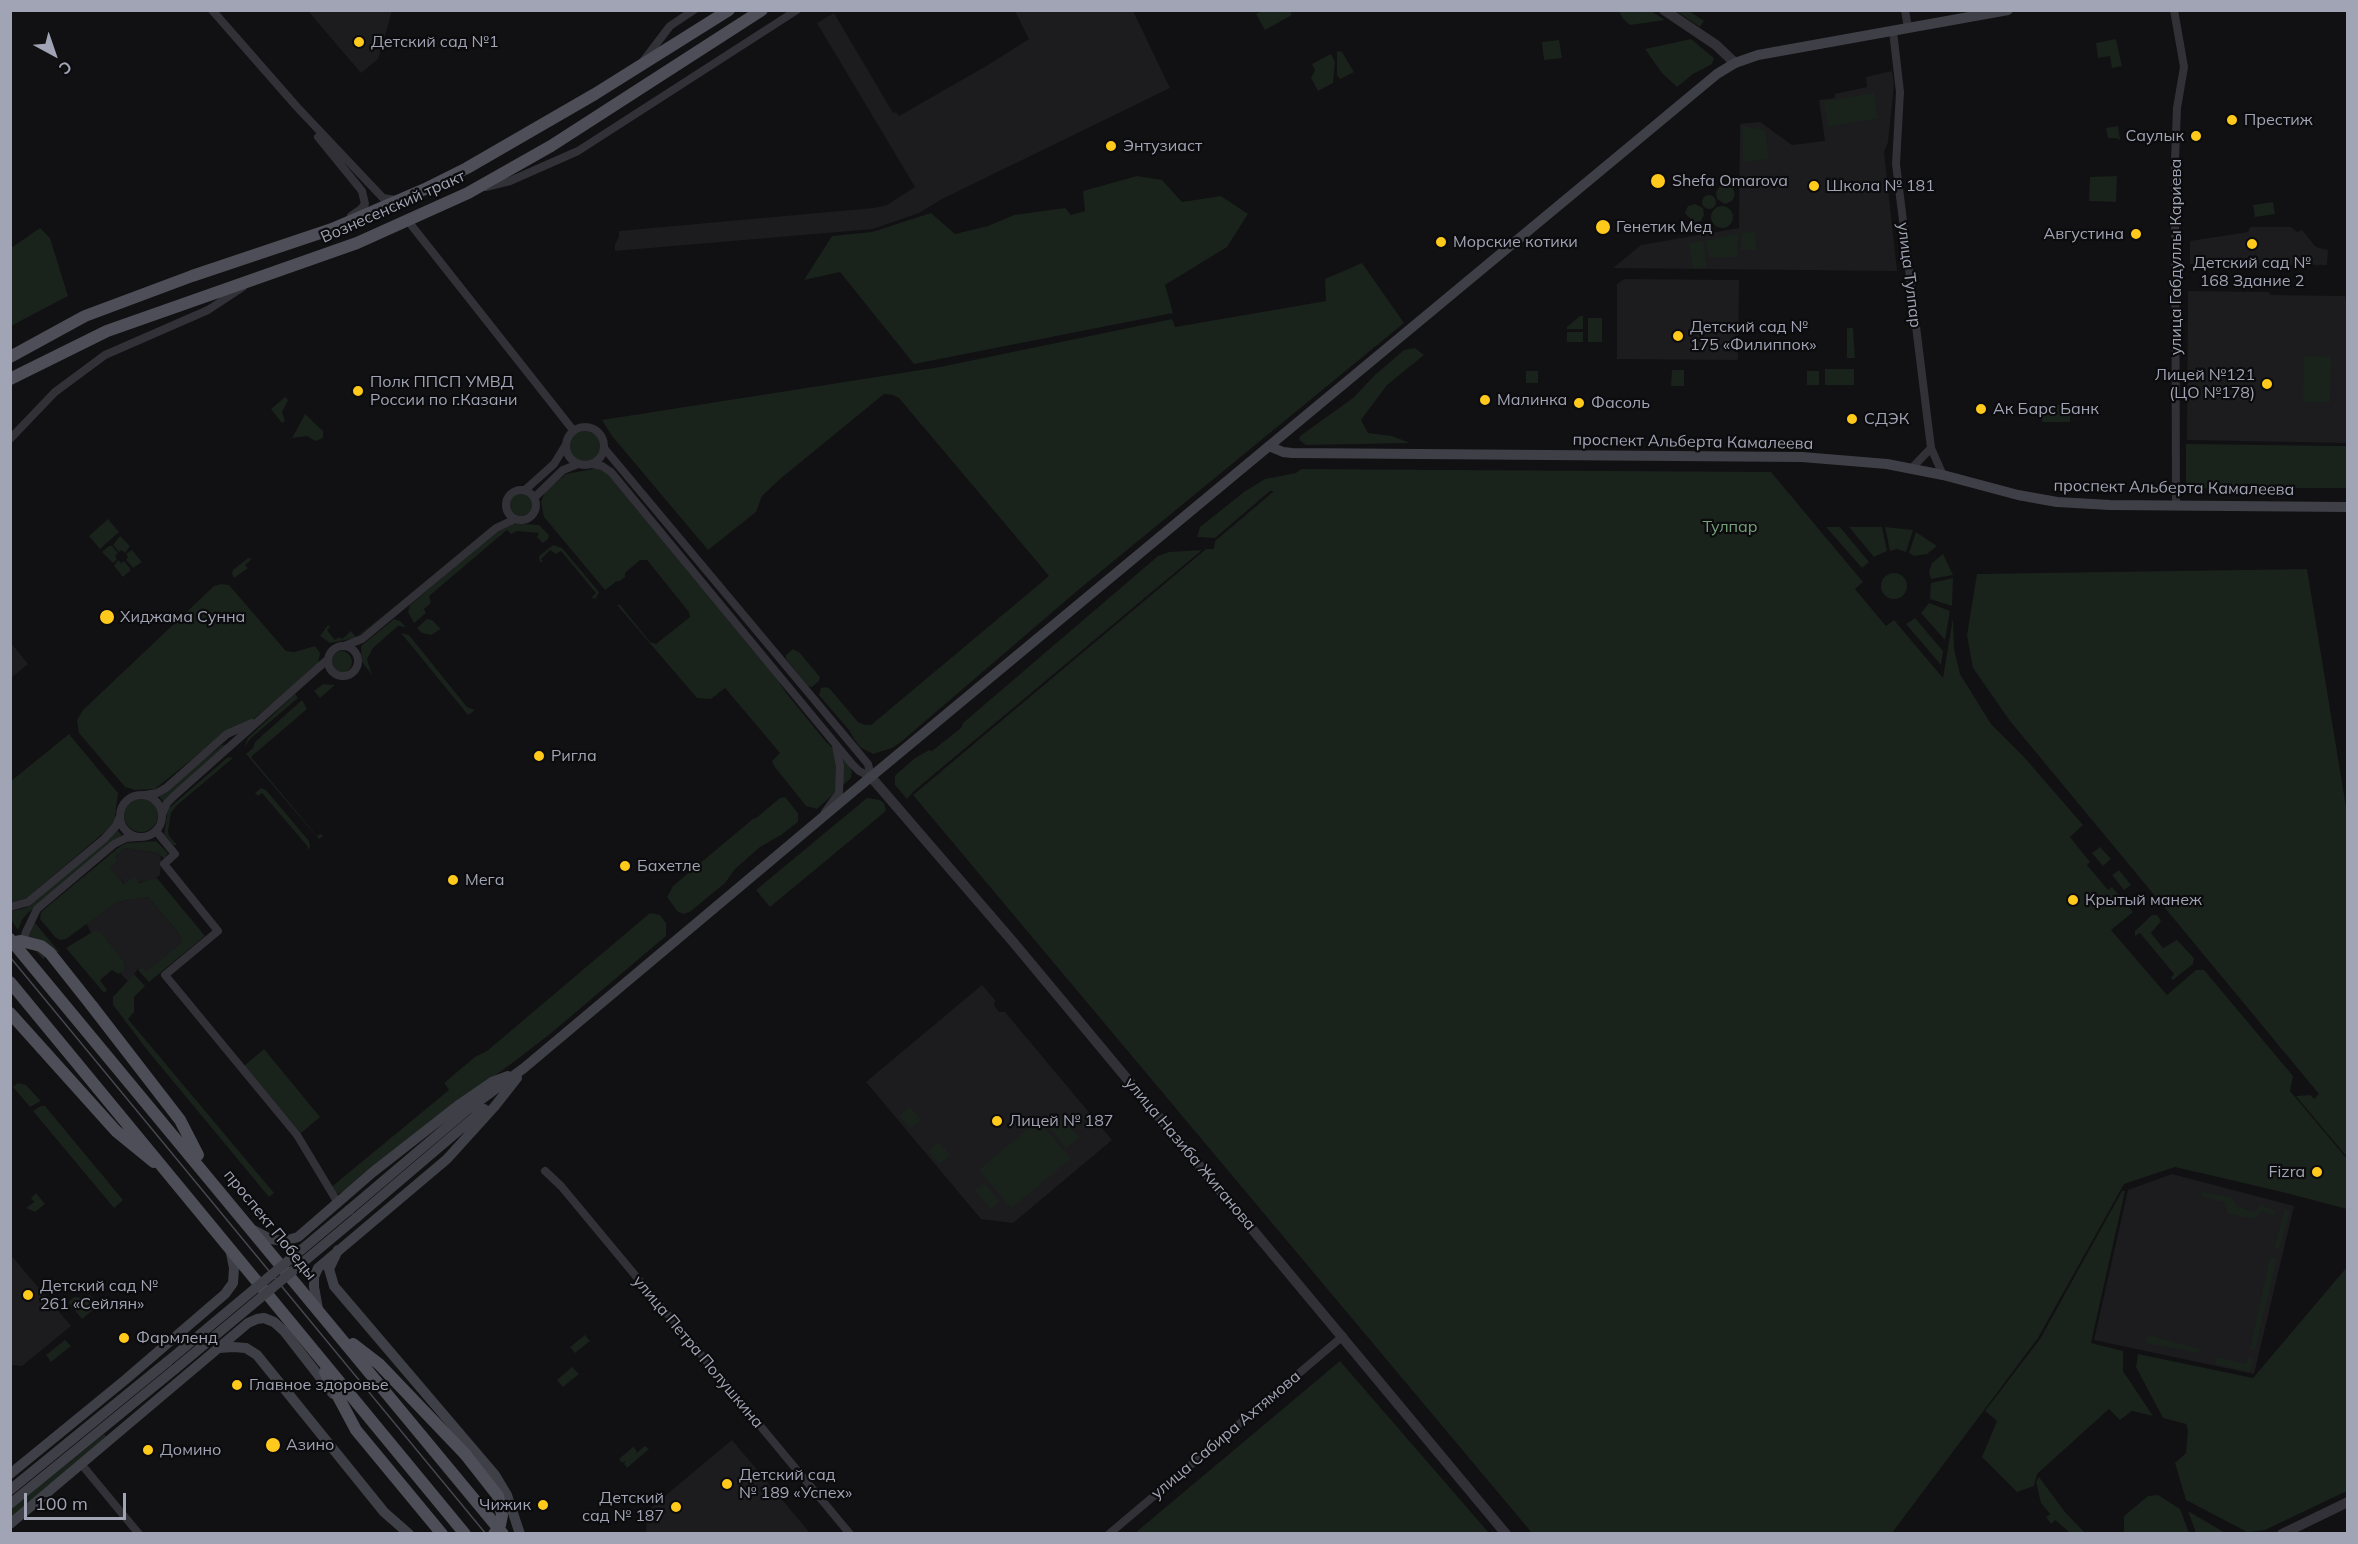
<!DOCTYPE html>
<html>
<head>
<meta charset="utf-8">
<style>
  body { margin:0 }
  #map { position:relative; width:2358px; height:1544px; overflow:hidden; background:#111012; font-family:Mulish,sans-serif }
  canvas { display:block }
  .frame { position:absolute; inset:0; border:12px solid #a0a4b4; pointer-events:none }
  .north { position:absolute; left:24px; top:24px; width:60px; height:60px; -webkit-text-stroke:4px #0c0b0d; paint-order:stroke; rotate:140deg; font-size:16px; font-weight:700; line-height:24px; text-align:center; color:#a0a4b4 }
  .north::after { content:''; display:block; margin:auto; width:21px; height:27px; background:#a0a4b4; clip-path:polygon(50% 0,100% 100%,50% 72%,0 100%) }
  .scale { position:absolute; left:24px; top:1493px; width:102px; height:27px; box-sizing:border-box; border:3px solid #a0a4b4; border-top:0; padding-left:8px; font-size:18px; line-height:21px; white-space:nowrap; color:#a0a4b4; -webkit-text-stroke:4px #0c0b0d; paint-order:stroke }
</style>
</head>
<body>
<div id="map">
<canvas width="2358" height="1544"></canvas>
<div class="frame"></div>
<div class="north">С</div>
<div class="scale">100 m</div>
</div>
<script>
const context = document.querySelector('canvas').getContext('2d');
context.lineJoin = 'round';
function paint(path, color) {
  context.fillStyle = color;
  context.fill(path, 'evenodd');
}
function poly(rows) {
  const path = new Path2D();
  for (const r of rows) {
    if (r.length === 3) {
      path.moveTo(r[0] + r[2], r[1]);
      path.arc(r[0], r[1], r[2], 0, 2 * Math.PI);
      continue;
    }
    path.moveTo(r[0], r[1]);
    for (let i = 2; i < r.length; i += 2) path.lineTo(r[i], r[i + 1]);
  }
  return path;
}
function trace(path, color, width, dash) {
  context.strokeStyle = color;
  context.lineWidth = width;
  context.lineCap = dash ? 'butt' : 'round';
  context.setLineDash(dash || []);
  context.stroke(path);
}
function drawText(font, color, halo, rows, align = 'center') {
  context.font = font + ' Mulish,sans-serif';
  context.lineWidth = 4.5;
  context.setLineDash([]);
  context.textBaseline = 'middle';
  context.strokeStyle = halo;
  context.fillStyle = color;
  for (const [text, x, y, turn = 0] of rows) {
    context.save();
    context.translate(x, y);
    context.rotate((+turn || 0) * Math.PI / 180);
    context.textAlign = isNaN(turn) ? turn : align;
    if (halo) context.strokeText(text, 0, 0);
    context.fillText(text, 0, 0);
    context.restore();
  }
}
paint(poly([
  [308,11,392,11,378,59,361,73],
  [1015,11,1133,11,1170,88,942,199,919,213,873,229,615,251,615,244,619,237,619,231,874,208,887,205,915,187,817,23,834,13,893,113,896,112,899,116,988,65,1029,39],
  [1892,71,1894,85,1888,142,1884,152,1897,271,1613,268,1641,245,1739,228,1740,124,1760,122,1792,145,1825,141,1819,100,1835,98,1835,94,1867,87,1866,77],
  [2250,227,2291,227,2297,232,2302,230,2316,247,2328,250,2327,265,2190,264,2190,241,2248,232],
  [1624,279,1739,280,1738,360,1617,359,1617,284],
  [2188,291,2269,292,2270,295,2345,296,2348,312,2347,443,2187,440],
  [11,643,28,664,11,678,10,678],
  [125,848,157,853,161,857,160,875,153,880,125,884,109,867,118,861,114,856],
  [148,897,178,932,182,942,146,973,140,967,128,981,121,974,125,967,123,960,100,932,91,933,86,923,117,902],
  [982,985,995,1000,994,1005,999,1012,1005,1012,1112,1140,1013,1223,981,1219,866,1082],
  [2172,1174,2294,1206,2254,1374,2094,1340,2128,1190],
  [10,1254,71,1326,22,1366,11,1365],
  [732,1440,810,1533,646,1533,647,1511]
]), '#1c1c1f');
paint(poly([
  [1289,10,1292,15,1265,30,1256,14,1263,11],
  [1619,11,1651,11,1665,20,1630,25,1623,19],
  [1676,11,1689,11,1704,21,1700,27],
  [1691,39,1714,58,1712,64,1693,74,1677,87,1662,73,1645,49],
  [2116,39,2122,66,2112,68,2110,56,2098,58,2096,43],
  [1559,40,1562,58,1544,60,1542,42],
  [1337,51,1342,52,1354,72,1340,79,1337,75],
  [1331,54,1335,62,1333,83,1318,91,1311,78,1315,70,1312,64],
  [1874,93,1878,118,1828,127,1824,101],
  [1742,126,1765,130,1769,159,1743,162],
  [2118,126,2120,140,2116,138,2108,138,2106,128],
  [1137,176,1162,180,1182,202,1221,196,1248,214,1227,247,1165,285,1173,313,914,364,840,272,804,280,832,236,872,232,931,213,955,234,988,226,1014,215,1065,208,1071,215,1085,211,1083,191],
  [2117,176,2116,202,2089,201,2090,177],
  [1720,186,1733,188,1735,195,1732,201,1725,204,1717,199,1716,192],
  [1709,202,7],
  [2273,202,2275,214,2255,217,2253,205],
  [1695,204,1703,208,1704,215,1701,221,1694,223,1685,213,1688,206],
  [1722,217,11],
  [40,228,50,238,68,296,11,326,11,248],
  [1755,232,1757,250,1741,250,1742,233],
  [1738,233,1737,257,1709,258,1706,241],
  [1703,241,1707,267,1693,269,1689,243],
  [1362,263,1404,323,1077,591,901,742,892,748,873,754,860,747,854,739,849,730,819,695,821,688,826,687,830,689,858,722,865,725,871,725,1049,576,1039,564,899,398,893,395,884,394,780,479,762,496,756,512,708,550,612,436,602,420,940,367,1172,319,1175,327,1326,301,1325,279],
  [1580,316,1583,316,1583,329,1567,329,1567,327],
  [1588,318,1602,318,1602,342,1588,342],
  [1847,328,1853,328,1855,358,1847,358],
  [1567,332,1583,332,1583,342,1567,342],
  [1415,348,1424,355,1387,385,1361,420,1368,433,1392,436,1410,443,1306,445,1299,440,1300,436,1353,398,1375,375,1404,350],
  [2304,356,2331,357,2330,402,2303,402],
  [1825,369,1854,369,1854,385,1825,385],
  [1672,370,1684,370,1684,386,1671,386],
  [1526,371,1538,371,1538,383,1526,383],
  [1807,371,1819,371,1819,385,1807,385],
  [285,397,288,400,282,412,285,421,282,423,271,409],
  [2042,405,2070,405,2070,422,2042,422],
  [305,414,323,431,323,438,315,441,307,436,292,438],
  [585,446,17],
  [2186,444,2347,446,2347,488,2186,488],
  [598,468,607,473,769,667,787,694,827,743,847,761,852,772,851,778,817,809,806,806,774,766,772,761,780,753,725,688,711,699,697,698,617,605,620,605,650,642,656,644,690,617,689,612,647,560,640,560,625,573,625,577,620,581,617,581,605,590,544,517,541,502,545,492,566,474],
  [1301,469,1771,472,1863,582,1855,589,1886,626,1894,620,1943,678,1953,618,1954,649,1960,674,1991,724,2024,757,2083,825,2070,837,2090,862,2087,865,2108,890,2112,887,2133,912,2111,930,2167,995,2196,970,2204,970,2293,1076,2290,1091,2347,1159,2347,1209,2282,1192,2175,1167,2124,1184,2038,1338,1892,1533,1532,1533,913,795,1206,549,1214,549,1215,541,1274,491,1270,491,1215,538,1197,537,1200,527,1244,492,1265,479,1296,473],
  [521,504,12],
  [108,519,119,532,100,549,89,536],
  [509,523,539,525,549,535,548,539,543,543,537,537,539,533,517,531,511,534,507,530,429,596,431,603,424,609,426,613,414,623,408,612,410,605,505,524],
  [1826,527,1840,527,1869,562,1862,568],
  [1849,527,1882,527,1887,551,1874,557],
  [1885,527,1913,530,1906,552,1897,549,1890,551],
  [1916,532,1937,546,1927,554,1914,556,1909,553],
  [120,536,130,546,125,553,122,550,119,552,113,545],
  [553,545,562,548,599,592,596,598,594,599,592,597,596,593,561,551,556,554,550,550,541,559,543,562,540,562,539,556],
  [109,546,112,546,118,553,115,556,117,559,113,563,102,552],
  [132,550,142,562,133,568,126,560,128,557,126,554],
  [1202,550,914,791,907,799,895,785,895,776,899,772,915,758,929,750,932,751,961,728,963,723,1158,556,1169,552],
  [1943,554,1953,575,1931,579,1929,572,1932,563],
  [248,558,252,559,245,565,248,568,234,578,232,574,233,570],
  [118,560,121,563,124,561,130,568,130,571,123,577,114,566],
  [2307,569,2347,813,2347,1157,2296,1096,2310,1095,2314,1099,2319,1094,2010,721,1973,668,1967,635,1977,574],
  [1894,586,13],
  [1953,578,1952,606,1930,599,1931,583],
  [221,584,229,585,286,651,294,652,315,646,320,653,318,665,249,723,222,735,155,789,135,790,125,787,79,733,77,720,83,710,214,586],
  [410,593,356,638,330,643,320,636,328,625,330,627,327,630,335,640,339,637,342,639,351,631,356,637],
  [1929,603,1950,611,1945,640,1921,613],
  [1915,618,1943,651,1941,665,1906,624],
  [394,619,400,621,406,627,398,626,373,648,367,659,372,675,362,662,361,646],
  [427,619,432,620,441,629,431,635,422,633,417,628],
  [401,633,409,635,467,707,475,710,468,715],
  [793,649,800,653,820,677,819,681,812,687,808,686,786,659,786,655],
  [341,662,11],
  [323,684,335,685,320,698,314,691],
  [295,694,298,698,250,739,244,748,248,738],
  [302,700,307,709,251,757,317,836,321,834,323,836,319,839,246,754,253,748,255,742],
  [69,734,118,793,114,824,27,898,11,903,11,781],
  [222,745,229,745,163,802,159,796],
  [228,757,233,758,176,806,171,813,168,831,169,836,177,845,173,845,164,834,168,809],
  [261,788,266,790,309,841,310,847,306,851,308,847,262,793,258,796,255,793],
  [785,797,798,813,798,822,781,835,760,847,735,869,725,883,691,911,684,914,678,912,667,897,673,886,754,818,755,819,780,798],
  [141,815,17],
  [867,798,880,800,884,803,886,811,770,907,756,890],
  [117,830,122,835,28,913,22,920,18,930,11,920,11,911,25,908,31,904],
  [156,841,168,853,165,859,157,853,125,848,115,856,118,861,110,867,124,884,134,877,139,883,157,878,205,936,149,982,138,970,141,966,146,972,182,942,178,932,148,897,117,902,66,939,60,940,55,937,40,919,41,912,118,848,126,843],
  [2100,847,2111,859,2103,866,2092,853],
  [2119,870,2131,885,2124,890,2112,875],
  [650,913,660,915,666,923,666,936,550,1034,511,1064,421,1129,344,1191,338,1194,331,1191,330,1188,449,1090,444,1083,475,1057,487,1051],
  [2152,915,2157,915,2161,921,2151,933,2163,948,2177,940,2194,958,2193,964,2173,980,2171,978,2174,974,2140,933,2135,936,2135,931],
  [34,923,36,924,59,952,52,952,43,959,32,947,28,939],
  [94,931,100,932,103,935,123,960,125,967,123,972,118,974,112,970,100,980,107,990,104,993,66,948],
  [134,974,145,986,134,997,134,1012,128,1019,274,1193,269,1197,148,1051,113,1005,113,997],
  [264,1049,320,1117,301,1133,244,1066],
  [18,1083,26,1085,41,1101,30,1107,13,1087],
  [41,1106,45,1106,123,1200,114,1208,33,1111],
  [910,1107,921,1120,910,1129,899,1116],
  [1060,1116,1079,1138,1066,1148,1048,1126],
  [1038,1120,1071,1159,1011,1208,979,1170],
  [939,1142,950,1155,939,1164,928,1151],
  [984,1183,1000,1201,991,1209,975,1190],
  [2122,1191,2125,1191,2091,1343,2123,1351,2123,1371,2153,1416,2132,1411,2120,1420,2109,1409,2037,1474,2034,1486,2017,1492,1982,1457,1997,1421,1985,1411,2040,1339],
  [2202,1192,2231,1197,2236,1206,2254,1212,2261,1205,2275,1211,2274,1216,2261,1211,2256,1219,2228,1214,2224,1202,2202,1197],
  [36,1193,45,1204,35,1212,26,1208,34,1202,31,1198],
  [2285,1209,2290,1211,2279,1249,2274,1248],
  [2270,1257,2277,1259,2255,1350,2250,1349],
  [2347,1267,2347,1491,2265,1530,2247,1532,2186,1500,2175,1463,2186,1453,2188,1430,2186,1424,2163,1418,2136,1367,2138,1354,2253,1378],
  [90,1295,99,1305,82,1319,68,1302,74,1297,87,1298],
  [585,1335,590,1341,575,1353,570,1347],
  [2148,1335,2200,1349,2198,1353,2146,1343],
  [65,1340,71,1346,51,1362,46,1355],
  [2217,1357,2246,1364,2249,1357,2253,1359,2250,1372,2215,1364],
  [1340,1361,1489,1533,1135,1533],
  [572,1367,579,1374,563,1387,557,1380],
  [104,1434,107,1437,11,1518,10,1510],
  [645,1446,649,1449,627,1468,624,1464,626,1461,622,1463,619,1459,633,1447,637,1451,635,1454],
  [2039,1477,2065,1512,2085,1533,2068,1533,2068,1531,2055,1520,2051,1524,2046,1517,2050,1514,2041,1503,2036,1482],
  [2158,1495,2180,1509,2189,1533,2124,1533,2124,1516,2148,1496],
  [2188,1511,2222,1531,2226,1533,2196,1533]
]), '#1a221c');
trace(poly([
  [212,10,297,107,383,198,396,200],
  [1905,10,1908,28],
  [2174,10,2184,67,2177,108,2175,160,2176,505],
  [1893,31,1900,92,1896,164,1931,448,1943,475],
  [644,60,670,26,694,10],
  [318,137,362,191,365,204,361,209,351,216],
  [486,187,510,181,578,151,797,10],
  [408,221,573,430],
  [585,446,19],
  [10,439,55,392,105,355,208,310,243,287],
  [604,448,868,764,871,777],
  [592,464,602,466,611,472,852,764,859,771,871,777],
  [1911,469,1931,448],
  [521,505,15],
  [525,490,554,464,565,446],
  [535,497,563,470,578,464],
  [343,661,15],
  [344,646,362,639,496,528,515,519],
  [141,816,21],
  [145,795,157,793,166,788,227,734,252,723],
  [825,812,839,793,840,766,836,746],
  [162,815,167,803,174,796,327,660],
  [156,831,175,854,164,864,218,931,165,975,297,1135,338,1203],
  [10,907,28,902,104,839,116,826,120,816],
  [22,945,26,932,37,909,114,844,126,838,138,837],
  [545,1171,561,1186,850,1534],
  [82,1465,139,1534],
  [1109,1534,1343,1336]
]), '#313137', 8);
trace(poly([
  [1664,10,1716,45,1735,63],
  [871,777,1014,943,1506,1534],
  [2282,1534,2348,1502]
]), '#313137', 10);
trace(poly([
  [1269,446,1283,452,1292,453,1802,457,1887,464,1943,475,2018,495,2057,502,2110,505,2348,507],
  [349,1210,467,1110,524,1068,849,795,1717,74,1735,63,1758,55,2008,10],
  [356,1218,484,1109],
  [253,1230,270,1239,285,1241,298,1237,373,1172,460,1104,492,1082,508,1076],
  [338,1250,329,1269,334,1286,495,1475,507,1495,520,1534],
  [318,1309,314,1287,314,1277,318,1268,447,1159,495,1106,517,1078],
  [219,1348,233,1347,246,1348,257,1355,384,1512,409,1534],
  [10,1474,125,1380,225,1294,233,1283,234,1268,230,1248],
  [10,1490,167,1362],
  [10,1504,174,1370],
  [10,1524,248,1323,257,1319,264,1318,274,1322,284,1331,333,1394]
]), '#3f4047', 10);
trace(poly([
  [10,357,85,316,192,276,332,229,425,189,467,168,595,94,729,10],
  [10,379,107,331,357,243,468,193,551,146,762,10],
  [10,939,503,1534],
  [10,982,465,1534],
  [92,1006,180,1120,198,1155],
  [10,1013,116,1131,154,1162],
  [353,1344,379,1364,465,1454],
  [325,1372,356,1430,442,1534]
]), '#4d4e57', 12);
trace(poly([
  [10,957,486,1534]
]), '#46474e', 1.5);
trace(poly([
  [167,1362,349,1210],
  [174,1370,356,1218]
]), '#3f4047', 10);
trace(poly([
  [10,943,21,941,41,946,50,953,92,1006],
  [465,1454,498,1496,502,1515,500,1525,494,1534]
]), '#4d4e57', 12);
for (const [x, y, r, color] of [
  [359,42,6,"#ffca1b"],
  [2232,120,6,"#ffca1b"],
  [2196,136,6,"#ffca1b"],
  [1111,146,6,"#ffca1b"],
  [1658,181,8,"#ffca1b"],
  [1814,186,6,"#ffca1b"],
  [1603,227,8,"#ffca1b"],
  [2136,234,6,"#ffca1b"],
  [1441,242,6,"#ffca1b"],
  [2252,244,6,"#ffca1b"],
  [1678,336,6,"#ffca1b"],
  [2267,384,6,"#ffca1b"],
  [358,391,6,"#ffca1b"],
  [1485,400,6,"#ffca1b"],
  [1579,403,6,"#ffca1b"],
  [1981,409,6,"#ffca1b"],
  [1852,419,6,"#ffca1b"],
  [107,617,8,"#ffca1b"],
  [539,756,6,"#ffca1b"],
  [625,866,6,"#ffca1b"],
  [453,880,6,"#ffca1b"],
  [2073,900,6,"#ffca1b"],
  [997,1121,6,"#ffca1b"],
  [2317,1172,6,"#ffca1b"],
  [28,1295,6,"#ffca1b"],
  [124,1338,6,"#ffca1b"],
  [237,1385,6,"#ffca1b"],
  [273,1445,8,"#ffca1b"],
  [148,1450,6,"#ffca1b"],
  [727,1484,6,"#ffca1b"],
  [543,1505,6,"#ffca1b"],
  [676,1507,6,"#ffca1b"]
]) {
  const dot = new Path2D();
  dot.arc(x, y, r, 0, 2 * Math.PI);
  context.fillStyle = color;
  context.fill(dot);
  trace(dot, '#0c0b0d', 2);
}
drawText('16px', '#a0a4b4', '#0c0b0d', [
  ["Детский сад №1",371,42],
  ["Престиж",2244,120],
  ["Саулык",2184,136,"right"],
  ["Энтузиаст",1123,146],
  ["Shefa Omarova",1672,181],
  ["Школа № 181",1826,186],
  ["Генетик Мед",1616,227],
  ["Августина",2124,234,"right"],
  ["Морские котики",1453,242],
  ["Детский сад №",2252,263,"center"],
  ["168 Здание 2",2252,281,"center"],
  ["Детский сад №",1690,327],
  ["175 «Филиппок»",1690,345],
  ["Лицей №121",2255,375,"right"],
  ["(ЦО №178)",2255,393,"right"],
  ["Полк ППСП УМВД",370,382],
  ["России по г.Казани",370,400],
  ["Малинка",1497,400],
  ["Фасоль",1591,403],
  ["Ак Барс Банк",1993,409],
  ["СДЭК",1864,419],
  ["Хиджама Сунна",120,617],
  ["Ригла",551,756],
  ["Бахетле",637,866],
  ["Мега",465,880],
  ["Крытый манеж",2085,900],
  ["Лицей № 187",1009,1121],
  ["Fizra",2305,1172,"right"],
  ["Детский сад №",40,1286],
  ["261 «Сейлян»",40,1304],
  ["Фармленд",136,1338],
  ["Главное здоровье",249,1385],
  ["Азино",286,1445],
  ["Домино",160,1450],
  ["Детский сад",739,1475],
  ["№ 189 «Успех»",739,1493],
  ["Детский",664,1498,"right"],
  ["сад № 187",664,1516,"right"],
  ["Чижик",531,1505,"right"]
], 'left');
drawText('16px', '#a0a4b4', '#0c0b0d', [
  ["Вознесенский тракт",393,207,-24],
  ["улица Габдуллы Кариева",2176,257,-90],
  ["улица Тулпар",1909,275,83],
  ["проспект Альберта Камалеева",1693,442,1],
  ["проспект Альберта Камалеева",2174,488,1],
  ["улица Назиба Жиганова",1190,1154,50],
  ["проспект Победы",270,1225,51],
  ["улица Петра Полушкина",698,1352,50],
  ["улица Сабира Ахтямова",1226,1435,-40]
]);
drawText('16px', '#75a17c', '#0c0b0d', [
  ["Тулпар",1730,527]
]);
</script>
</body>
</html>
